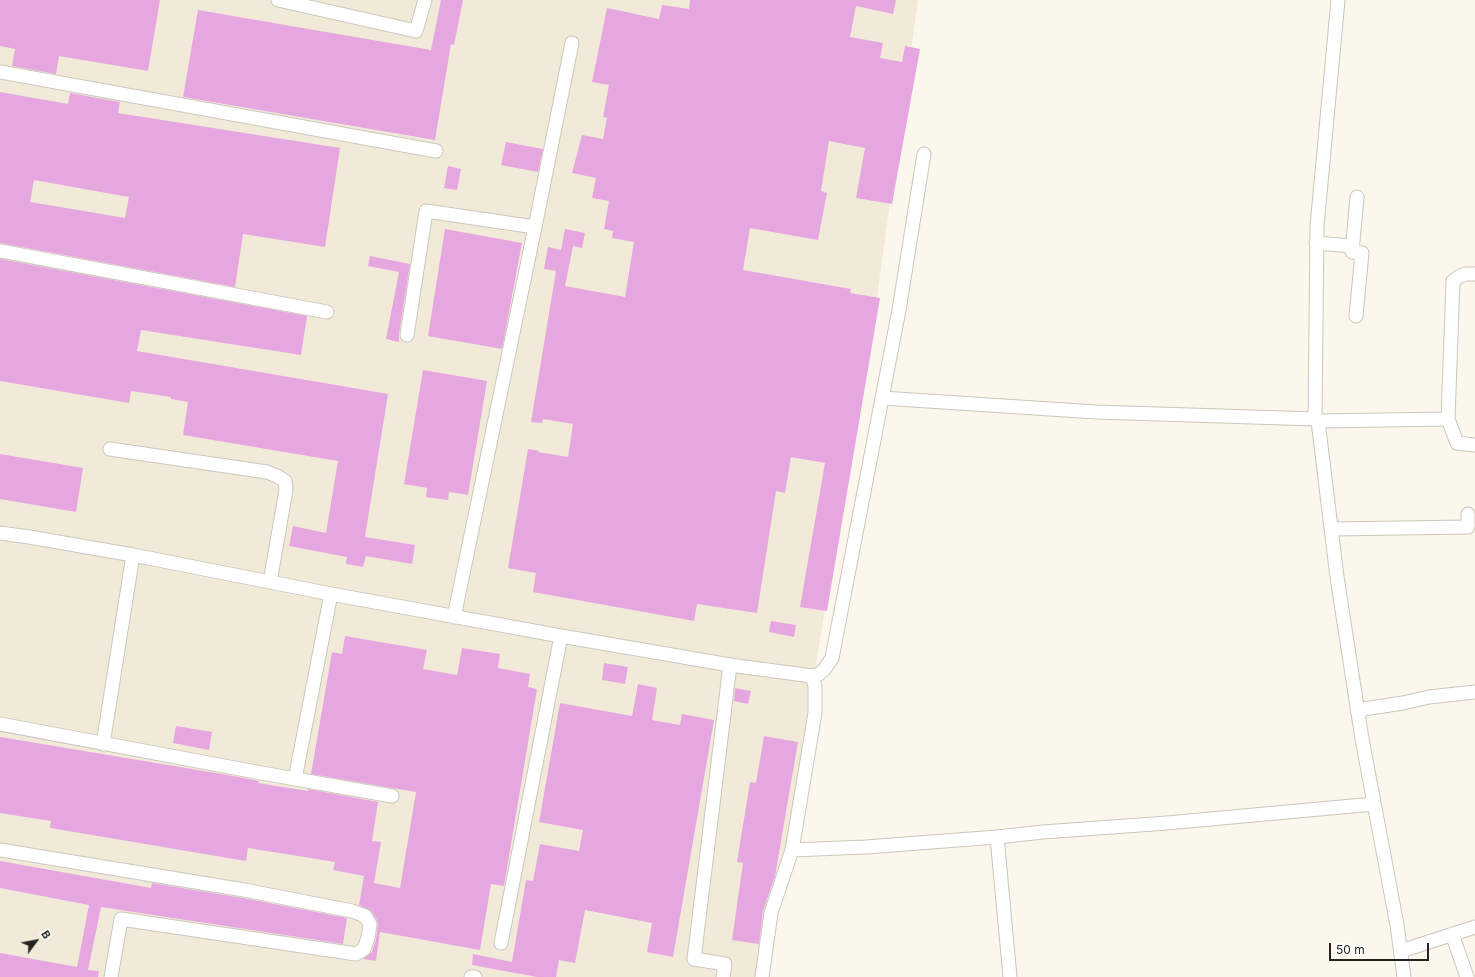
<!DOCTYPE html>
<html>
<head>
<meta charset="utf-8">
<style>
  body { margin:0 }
  #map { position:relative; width:1475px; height:977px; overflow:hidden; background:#fbf7ec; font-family:Inter,sans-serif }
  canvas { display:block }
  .north { position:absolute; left:16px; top:921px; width:40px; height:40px; -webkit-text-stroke:3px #fff; paint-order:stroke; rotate:58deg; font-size:11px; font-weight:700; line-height:16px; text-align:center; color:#252320 }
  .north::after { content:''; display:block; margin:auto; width:14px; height:18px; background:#252320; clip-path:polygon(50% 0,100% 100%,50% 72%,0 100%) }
  .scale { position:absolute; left:1329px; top:943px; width:100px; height:18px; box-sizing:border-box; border:2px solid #252320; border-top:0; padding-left:5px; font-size:12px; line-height:14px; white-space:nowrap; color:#252320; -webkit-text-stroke:3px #fff; paint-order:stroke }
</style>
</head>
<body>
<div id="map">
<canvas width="1475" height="977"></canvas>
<div class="north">B</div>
<div class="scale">50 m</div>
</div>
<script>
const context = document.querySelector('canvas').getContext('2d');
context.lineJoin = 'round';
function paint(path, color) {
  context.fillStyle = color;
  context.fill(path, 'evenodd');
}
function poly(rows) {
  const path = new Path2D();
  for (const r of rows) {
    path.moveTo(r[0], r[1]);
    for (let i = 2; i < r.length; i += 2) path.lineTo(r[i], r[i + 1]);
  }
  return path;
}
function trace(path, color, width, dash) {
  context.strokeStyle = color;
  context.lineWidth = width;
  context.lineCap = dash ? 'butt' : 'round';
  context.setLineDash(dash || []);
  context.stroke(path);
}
paint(poly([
  [0,0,918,0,877,297,797,777,768,977,0,977]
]), '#f2ead9');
paint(poly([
  [0,0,160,0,148,71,59,56,56,74,12,66,15,49,0,46],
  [441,0,463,0,454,45,451,44,435,140,183,97,198,10,431,50],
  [690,0,896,0,893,14,856,6,850,37,883,43,880,58,902,62,905,46,920,49,892,204,856,198,865,148,829,141,821,191,827,193,818,240,750,228,743,270,851,289,850,293,880,298,827,611,800,607,825,463,791,457,785,493,776,491,757,613,697,604,694,621,533,592,536,573,508,568,528,449,539,451,538,452,568,457,573,424,543,419,542,423,531,422,556,271,544,269,548,247,561,250,565,229,585,233,582,248,573,246,565,286,625,297,634,242,612,238,613,231,604,229,609,201,592,198,596,178,572,173,582,135,603,139,607,118,603,117,609,85,592,82,607,8,659,19,662,5,689,9],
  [0,92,68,104,70,93,120,102,118,113,340,148,325,247,243,234,235,287,0,243],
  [34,180,129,197,125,218,30,202],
  [506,142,543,149,538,172,501,165],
  [448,166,461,169,457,190,444,188],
  [445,229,522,243,502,349,428,336],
  [370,256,410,264,399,334,399,342,386,339,399,272,368,266],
  [0,259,307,316,301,355,141,330,137,351,388,394,365,537,415,545,412,564,366,556,363,567,346,564,347,557,289,546,293,526,326,533,338,461,183,435,188,402,171,399,171,397,131,391,129,403,0,381],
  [423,370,487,381,468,495,449,492,448,500,426,497,427,488,404,484],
  [0,454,83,468,76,512,0,499],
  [771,621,796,625,794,637,769,632],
  [345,636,427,650,423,669,457,675,462,648,500,654,498,668,530,674,528,687,537,689,504,886,491,884,480,950,380,932,376,961,363,959,372,952,376,939,378,925,377,920,371,911,359,905,364,876,333,870,335,862,248,848,246,861,50,828,51,821,0,813,0,737,228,775,259,781,258,783,308,791,308,789,378,802,372,841,381,842,374,883,400,888,416,792,311,774,332,652,342,654],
  [604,663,628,667,625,684,602,680],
  [638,684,657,688,652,720,680,725,682,714,714,720,673,957,647,952,652,923,585,910,575,963,559,960,556,977,537,977,472,965,473,954,512,962,526,880,533,881,540,844,579,851,583,830,539,822,560,703,632,716],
  [735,688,751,691,748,704,734,701],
  [176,726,212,732,209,750,173,743],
  [764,736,798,742,775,876,763,911,759,944,732,940,743,863,737,862,750,782,756,783],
  [0,861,151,888,152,883,243,898,347,918,343,944,101,907,88,970,99,971,98,977,0,977,0,953,77,967,89,905,0,888]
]), '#e6a7e1');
const minor = poly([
  [278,0,416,31,425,0],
  [1338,0,1317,226,1315,419,1318,421,1337,577,1362,739,1397,925,1404,977],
  [0,72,436,151],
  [1316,243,1353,246],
  [0,251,327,312],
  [1356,316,1362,253,1352,252,1357,197],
  [407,335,426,211,535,227],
  [882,398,1096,412,1315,419],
  [1448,419,1453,281,1460,276,1466,274,1475,274],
  [1318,421,1448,419,1457,443,1475,445],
  [110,449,267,472,277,476,285,481,286,490,270,582],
  [1331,529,1468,527,1468,514],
  [0,533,29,537,133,555,331,594,561,636,730,665,812,676,819,674,824,670,832,658,899,310,924,154],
  [454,617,535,227,572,43],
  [1357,710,1403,703,1429,697,1475,692],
  [0,724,256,772,392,796],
  [103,744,133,555],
  [295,779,331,594],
  [997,837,1010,977],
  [0,850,244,890,352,911,365,916,370,924,368,938,364,949,356,954,121,919,111,977],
  [792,850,815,713,815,686,812,676],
  [1452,934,1467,977],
  [501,943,561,636],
  [1401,951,1475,927],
  [471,977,475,977],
  [723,977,725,964,694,959,730,665],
  [762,977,771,913,792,850,866,847,997,837,1043,832,1167,823,1374,804]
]);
trace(minor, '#ccc7bd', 15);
trace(minor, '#fff', 13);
</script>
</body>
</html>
